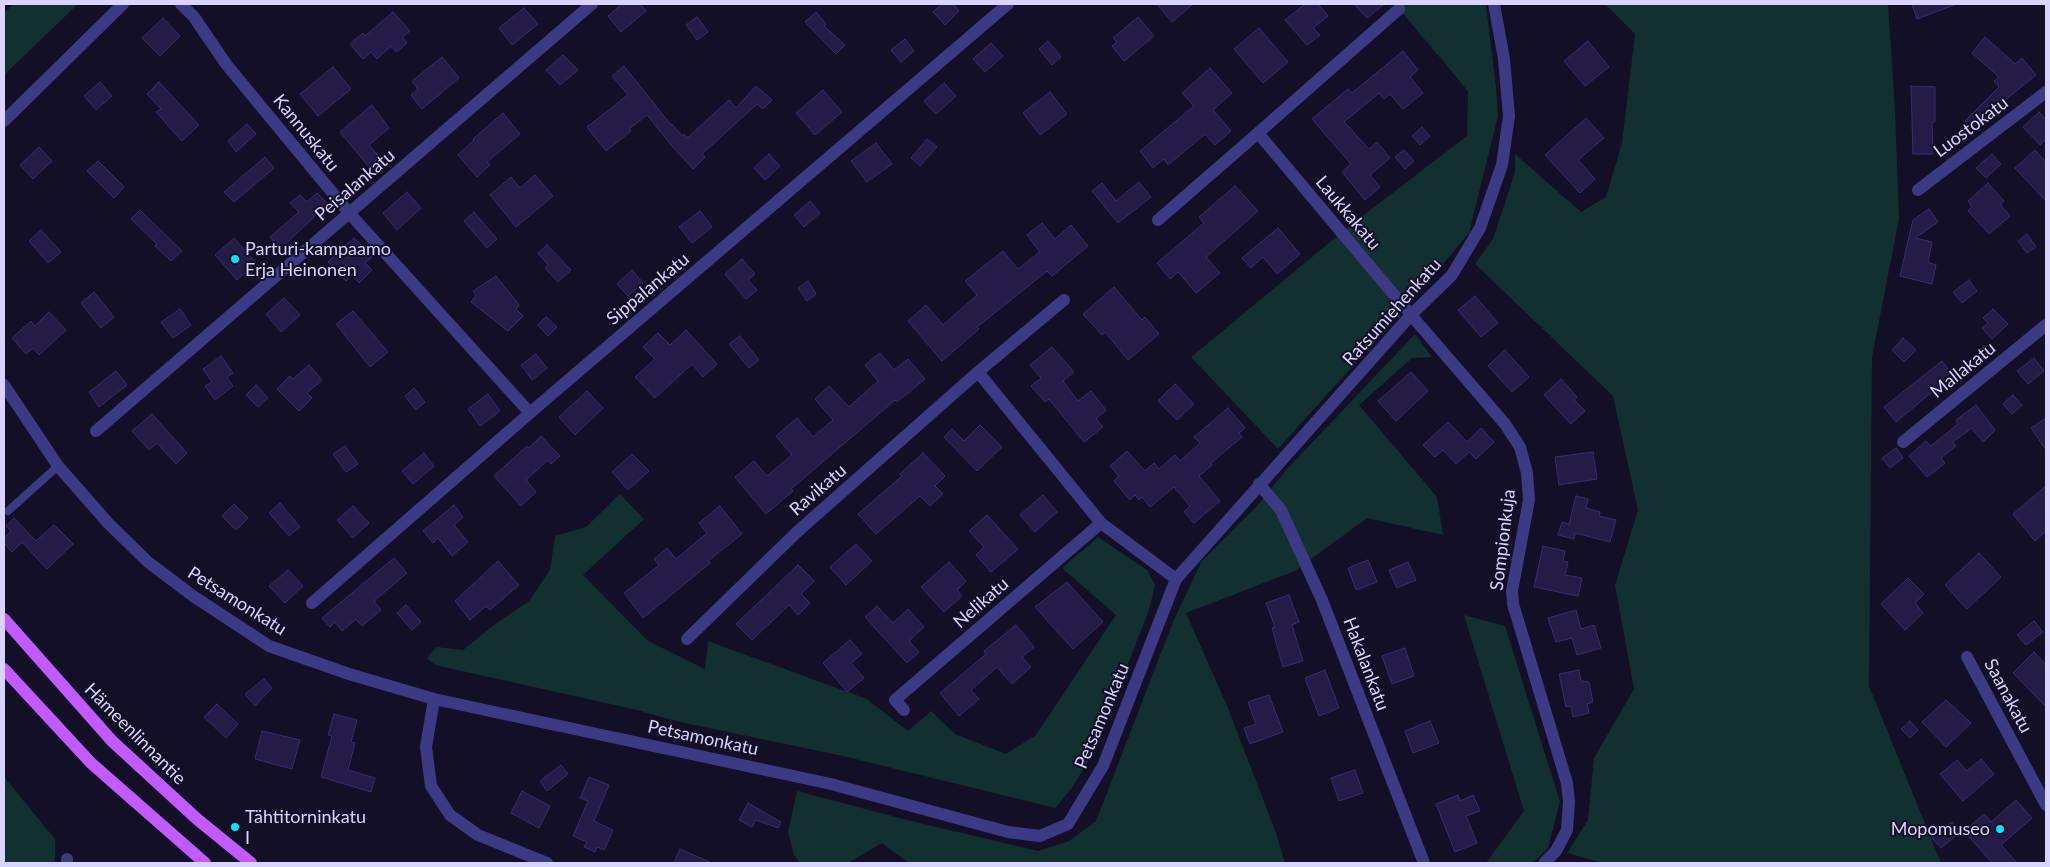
<!DOCTYPE html>
<html>
<head>
<meta charset="utf-8">
<style>
  body { margin:0 }
  #map { position:relative; width:2050px; height:867px; overflow:hidden; background:#130f26; font-family:Lato,sans-serif }
  canvas { display:block }
  .frame { position:absolute; inset:0; border:5px solid #d9d4ff; pointer-events:none }
</style>
</head>
<body>
<div id="map">
<canvas width="2050" height="867"></canvas>
<div class="frame"></div>
</div>
<script>
const context = document.querySelector('canvas').getContext('2d');
context.lineJoin = 'round';
function paint(path, color) {
  context.fillStyle = color;
  context.fill(path, 'evenodd');
}
function poly(rows) {
  const path = new Path2D();
  for (const r of rows) {
    path.moveTo(r[0], r[1]);
    for (let i = 2; i < r.length; i += 2) path.lineTo(r[i], r[i + 1]);
  }
  return path;
}
function trace(path, color, width, dash) {
  context.strokeStyle = color;
  context.lineWidth = width;
  context.lineCap = dash ? 'butt' : 'round';
  context.setLineDash(dash || []);
  context.stroke(path);
}
function drawText(font, color, halo, rows, align = 'center') {
  context.font = font + ' Lato,sans-serif';
  context.lineWidth = 4;
  context.setLineDash([]);
  context.textBaseline = 'middle';
  context.strokeStyle = halo;
  context.fillStyle = color;
  for (const [text, x, y, turn = 0] of rows) {
    context.save();
    context.translate(x, y);
    context.rotate((+turn || 0) * Math.PI / 180);
    context.textAlign = isNaN(turn) ? turn : align;
    if (halo) context.strokeText(text, 0, 0);
    context.fillText(text, 0, 0);
    context.restore();
  }
}
paint(poly([
  [14,4,78,4,4,75,4,13],
  [1395,4,1486,5,1496,87,1498,116,1469,233,1416,296,1278,449,1191,357,1352,224,1467,136,1468,91],
  [1605,4,1888,4,1895,109,1899,219,1872,357,1869,686,1941,863,1603,863,1567,853,1588,820,1594,758,1634,689,1615,585,1638,510,1613,396,1475,264,1493,239,1515,172,1515,154,1581,212,1606,197,1622,143,1635,34],
  [1415,334,1432,357,1412,358,1359,405,1437,497,1443,535,1367,518,1295,571,1186,613,1228,708,1276,833,1285,863,909,863,882,843,848,863,800,863,794,855,788,832,797,791,907,820,1038,851,1069,841,1096,821,1173,622,1201,562,1257,506,1288,468],
  [620,494,644,519,583,575,648,641,705,669,708,641,867,699,908,731,931,711,955,734,1006,754,1036,735,1116,615,1062,568,1098,537,1147,570,1155,585,1149,610,1094,751,1072,788,1055,808,843,756,680,722,633,709,435,665,427,658,436,647,463,650,494,625,529,601,550,570,555,536,586,527],
  [1464,615,1505,626,1560,802,1548,848,1533,863,1486,863,1524,811],
  [4,777,55,839,55,863,4,863]
]), '#12302f');
const building = poly([
  [622,4,640,4,646,11,621,32,608,16,622,4],
  [942,4,953,4,959,11,945,25,933,12,942,4],
  [1157,4,1193,4,1172,22,1157,4],
  [1305,4,1318,4,1328,16,1313,28,1320,35,1307,45,1285,20,1305,4],
  [1354,4,1384,4,1367,18,1354,4],
  [1912,4,1954,4,1954,5,1917,19,1912,4],
  [524,8,538,24,512,45,499,28,524,8],
  [393,12,410,31,402,37,407,43,396,52,391,46,377,59,371,52,363,59,350,44,363,33,365,36,393,12],
  [816,12,826,24,824,26,845,45,836,54,805,22,816,12],
  [697,17,708,32,697,40,686,25,697,17],
  [1138,17,1154,36,1124,61,1112,46,1117,42,1113,38,1138,17],
  [163,18,180,36,160,56,142,38,163,18],
  [1259,28,1288,62,1263,83,1234,49,1259,28],
  [1985,37,2015,64,2022,58,2036,75,1994,109,1995,110,1974,131,1965,121,1999,87,1994,81,1999,77,1972,53,1985,37],
  [905,39,914,51,901,62,891,50,905,39],
  [1048,41,1061,57,1052,65,1039,49,1048,41],
  [1588,41,1609,67,1585,86,1564,61,1588,41],
  [991,43,1003,56,985,72,973,59,991,43],
  [1403,51,1418,70,1410,77,1423,93,1403,109,1390,94,1384,99,1379,93,1344,122,1369,149,1377,142,1390,158,1370,175,1380,187,1365,200,1342,172,1351,164,1312,119,1348,89,1352,93,1403,51],
  [563,55,578,70,560,85,546,70,563,55],
  [442,57,459,78,422,109,411,95,418,89,412,81,442,57],
  [624,66,671,125,672,124,682,136,684,134,687,138,729,100,736,108,756,86,772,100,763,109,757,104,702,154,705,157,693,169,672,146,647,115,629,129,631,131,606,151,587,127,628,95,612,76,624,66],
  [333,67,351,89,318,116,300,94,333,67],
  [1210,68,1232,93,1213,110,1231,131,1215,145,1205,134,1168,165,1164,159,1153,168,1140,151,1194,106,1182,93,1210,68],
  [100,82,112,96,96,110,84,96,100,82],
  [159,82,199,125,182,141,156,112,161,109,147,94,159,82],
  [944,83,956,96,936,114,924,101,944,83],
  [1911,86,1935,87,1935,122,1932,122,1933,154,1913,154,1911,86],
  [823,90,842,112,815,135,796,113,823,90],
  [1050,92,1067,114,1040,135,1023,113,1050,92],
  [372,105,389,128,369,145,380,158,369,167,340,132,372,105],
  [2039,112,2046,120,2046,139,2040,145,2023,127,2039,112],
  [503,113,520,134,487,162,490,165,477,177,458,155,474,140,473,139,503,113],
  [1586,118,1604,138,1578,160,1595,179,1580,193,1545,155,1586,118],
  [247,124,256,134,236,152,228,141,247,124],
  [1422,127,1430,136,1420,145,1412,136,1422,127],
  [927,139,937,147,920,166,911,158,927,139],
  [876,143,892,164,867,182,851,161,876,143],
  [39,147,52,161,33,179,20,165,39,147],
  [1404,150,1414,161,1405,169,1395,157,1404,150],
  [2035,150,2046,162,2046,201,2015,168,2035,150],
  [769,154,780,166,765,180,754,168,769,154],
  [1992,154,2001,164,1986,178,1976,168,1992,154],
  [265,157,274,168,234,202,224,192,265,157],
  [98,161,124,187,114,198,87,171,98,161],
  [535,175,553,196,516,227,490,195,511,177,520,188,535,175],
  [1139,182,1151,197,1118,223,1092,191,1102,183,1116,201,1139,182],
  [1988,183,2004,201,2000,204,2010,216,1989,234,1968,211,1972,207,1968,201,1988,183],
  [1235,186,1258,211,1206,257,1220,273,1196,293,1178,272,1170,279,1157,263,1204,223,1199,217,1235,186],
  [407,192,421,208,397,230,383,213,407,192],
  [317,193,328,204,280,249,270,237,299,212,290,203,300,195,307,202,317,193],
  [810,201,820,213,804,227,794,215,810,201],
  [1929,209,1938,222,1915,238,1932,242,1928,262,1936,265,1932,284,1900,276,1913,220,1929,209],
  [140,210,182,251,171,261,155,246,157,244,131,219,140,210],
  [700,211,712,227,692,243,679,227,700,211],
  [474,212,497,239,487,248,464,221,474,212],
  [1042,223,1055,239,1071,225,1088,246,1052,276,1047,271,977,327,979,329,942,361,908,321,926,305,943,325,977,295,965,281,1003,251,1018,269,1040,252,1027,235,1042,223],
  [1278,228,1300,254,1277,274,1263,257,1251,268,1242,258,1278,228],
  [41,230,61,252,48,263,29,241,41,230],
  [2027,234,2036,247,2027,253,2018,241,2027,234],
  [234,238,256,263,237,280,215,255,234,238],
  [354,238,372,257,365,263,372,270,359,283,352,275,346,281,328,262,354,238],
  [547,245,571,270,558,282,545,268,548,265,538,253,547,245],
  [742,259,755,274,748,280,757,290,746,299,725,274,742,259],
  [632,270,643,283,628,296,617,284,632,270],
  [496,276,519,305,516,309,523,316,508,331,471,302,476,296,473,291,496,276],
  [1969,280,1977,291,1962,303,1953,292,1969,280],
  [808,281,816,294,807,301,798,288,808,281],
  [1114,287,1142,320,1145,317,1159,334,1128,360,1105,332,1102,335,1083,314,1114,287],
  [94,292,114,317,101,328,81,303,94,292],
  [1475,296,1498,323,1481,337,1458,310,1475,296],
  [284,298,300,315,281,332,266,314,284,298],
  [180,309,191,325,173,338,161,322,180,309],
  [1993,309,2008,324,1992,339,1982,328,1988,323,1983,318,1993,309],
  [353,311,388,352,370,367,336,324,353,311],
  [49,312,66,330,39,355,33,348,26,354,12,338,31,321,35,326,49,312],
  [546,317,557,327,548,336,538,325,546,317],
  [686,330,717,364,703,377,692,364,655,398,635,377,655,359,643,347,658,333,670,345,686,330],
  [740,336,759,360,749,368,729,344,740,336],
  [1903,338,1916,350,1904,362,1892,350,1903,338],
  [1052,347,1074,372,1063,381,1078,401,1091,391,1106,410,1096,419,1103,427,1084,442,1049,399,1045,402,1031,386,1041,378,1030,365,1052,347],
  [1505,350,1529,377,1512,392,1488,366,1505,350],
  [880,353,894,370,908,359,925,379,897,402,895,400,791,489,793,491,766,514,735,477,754,461,767,476,792,455,776,436,797,418,813,437,833,420,815,399,829,386,849,407,878,381,865,365,880,353],
  [536,354,547,368,532,380,521,365,536,354],
  [221,356,233,373,227,377,233,386,215,400,205,386,212,382,203,369,221,356],
  [2034,358,2044,371,2028,384,2017,371,2034,358],
  [1942,361,1956,379,1936,395,1933,391,1896,422,1884,407,1942,361],
  [309,365,322,380,307,393,312,398,299,411,277,389,290,376,293,379,309,365],
  [116,371,127,385,99,407,89,392,116,371],
  [1411,372,1428,391,1396,421,1378,401,1411,372],
  [1561,379,1577,397,1574,400,1585,411,1571,424,1544,395,1561,379],
  [1175,384,1194,404,1177,420,1158,401,1175,384],
  [256,385,268,398,258,407,246,395,256,385],
  [414,388,425,402,416,410,405,396,414,388],
  [587,391,603,408,575,435,559,417,587,391],
  [488,394,500,411,480,426,468,409,488,394],
  [2013,395,2022,405,2012,414,2003,404,2013,395],
  [1976,405,1995,430,1983,442,1972,428,1953,442,1956,446,1941,458,1945,463,1927,477,1909,456,1926,441,1931,446,1958,424,1956,420,1976,405],
  [1228,408,1245,428,1239,433,1242,437,1211,463,1212,465,1199,476,1220,501,1194,523,1184,512,1190,506,1174,487,1150,507,1142,497,1139,500,1135,495,1130,500,1114,481,1119,476,1110,466,1127,451,1145,471,1154,463,1159,469,1175,455,1180,461,1200,443,1194,437,1228,408],
  [152,414,187,453,176,464,157,443,149,450,132,431,152,414],
  [2046,418,2046,450,2031,428,2046,418],
  [1448,422,1467,442,1481,428,1494,442,1476,459,1469,452,1456,464,1443,450,1435,457,1423,445,1448,422],
  [980,425,1002,447,977,471,944,437,952,429,964,441,980,425],
  [541,436,560,456,551,464,548,460,526,480,536,492,521,506,494,476,527,446,529,448,541,436],
  [345,446,358,464,346,472,333,454,345,446],
  [1896,448,1903,458,1890,468,1882,458,1896,448],
  [1593,452,1597,479,1559,485,1555,457,1593,452],
  [424,453,434,466,413,484,402,471,424,453],
  [923,453,945,476,935,486,943,494,930,506,920,496,876,534,858,514,902,476,900,474,923,453],
  [632,454,649,471,628,490,612,472,632,454],
  [2046,486,2046,531,2035,541,2013,514,2046,486],
  [1043,495,1057,512,1035,532,1020,515,1043,495],
  [1576,496,1588,499,1586,508,1600,512,1599,516,1616,520,1610,542,1575,533,1574,539,1558,535,1562,522,1569,524,1576,496],
  [280,503,300,527,289,536,269,513,280,503],
  [234,504,248,518,236,530,222,516,234,504],
  [454,505,463,517,454,525,468,542,452,556,438,538,433,543,423,531,454,505],
  [353,506,369,523,353,538,337,520,353,506],
  [720,506,742,534,708,561,710,563,643,618,624,593,659,565,654,559,667,548,676,559,707,533,699,523,720,506],
  [987,515,1018,549,991,572,976,555,984,547,969,531,987,515],
  [14,518,36,541,54,525,73,544,47,569,22,542,12,552,4,543,4,538,11,531,6,526,14,518],
  [856,544,872,561,846,585,830,567,856,544],
  [1543,546,1565,551,1563,561,1568,562,1565,575,1582,578,1578,596,1534,587,1543,546],
  [1979,553,2001,577,1967,609,1945,585,1979,553],
  [394,558,407,573,374,601,381,610,362,626,356,619,342,631,335,622,330,627,322,618,394,558],
  [1368,560,1377,582,1356,590,1348,568,1368,560],
  [498,561,519,585,490,610,486,606,470,620,455,601,498,561],
  [949,562,966,581,957,590,962,596,944,612,921,587,949,562],
  [1408,562,1416,580,1397,588,1389,570,1408,562],
  [798,565,814,581,801,594,810,603,798,615,789,605,752,640,736,624,798,565],
  [288,570,303,586,285,603,269,586,288,570],
  [1908,578,1924,594,1915,603,1923,613,1905,630,1881,604,1908,578],
  [1067,582,1103,622,1073,649,1035,607,1067,582],
  [1289,595,1299,622,1292,625,1303,661,1283,667,1272,628,1275,627,1266,603,1289,595],
  [406,605,421,622,412,630,397,613,406,605],
  [877,606,893,623,908,609,924,627,909,641,919,652,907,663,865,617,877,606],
  [1576,610,1581,629,1594,625,1601,648,1577,655,1572,638,1556,642,1548,618,1576,610],
  [2034,621,2043,632,2026,645,2017,635,2034,621],
  [1016,625,1034,647,1022,657,1031,667,1012,684,997,667,971,690,979,699,959,716,940,693,986,654,984,651,1016,625],
  [850,640,862,654,851,663,864,678,847,692,823,663,850,640],
  [1405,648,1414,676,1392,684,1382,656,1405,648],
  [2034,652,2046,665,2046,707,2013,673,2034,652],
  [1325,670,1339,708,1319,716,1305,678,1325,670],
  [1579,670,1581,681,1589,682,1593,702,1587,704,1589,713,1573,717,1571,706,1566,707,1559,674,1579,670],
  [264,679,272,688,255,706,245,694,264,679],
  [1269,695,1283,732,1250,744,1244,728,1256,724,1248,702,1269,695],
  [1946,700,1971,723,1946,747,1922,722,1946,700],
  [217,704,238,724,226,738,204,717,217,704],
  [334,714,357,720,351,742,355,743,348,770,375,778,371,792,321,777,332,736,328,735,334,714],
  [1430,721,1439,743,1413,753,1405,731,1430,721],
  [1910,721,1918,730,1910,738,1901,729,1910,721],
  [262,731,300,740,292,769,255,759,262,731],
  [1981,759,1994,774,1963,801,1940,774,1957,760,1967,771,1981,759],
  [561,765,568,774,547,791,540,781,561,765],
  [1355,770,1363,793,1339,801,1331,778,1355,770],
  [589,777,609,785,594,821,613,830,604,850,597,847,595,852,584,847,587,842,573,836,588,801,580,798,589,777],
  [522,791,550,806,539,828,511,813,522,791],
  [1458,795,1460,801,1473,795,1480,811,1466,816,1477,843,1455,852,1436,804,1458,795],
  [2016,800,2032,818,2001,845,2017,863,1992,863,1964,831,1984,814,1991,822,2016,800],
  [748,803,781,822,778,828,756,820,752,827,739,820,748,803],
  [1952,822,1961,832,1941,848,1932,838,1952,822],
  [680,849,712,863,674,863,680,849]
]);
paint(building, '#241b47');
trace(building, '#3b2d73', 1);
trace(poly([
  [8,511,58,466]
]), '#3d3a85', 8);
trace(poly([
  [181,4,194,17,226,64,350,214,530,413],
  [1258,133,1399,9],
  [1918,190,2046,92],
  [1158,220,1258,133,1411,315,1505,424,1520,447,1527,473,1529,500,1512,591,1513,604,1567,783,1569,802,1567,830,1556,851,1544,863],
  [978,372,1101,523,1176,579],
  [4,385,58,466,108,523,148,562,193,596,269,646,349,674,434,699,831,784,1008,832,1040,836,1068,824,1103,766,1176,579,1411,315,1452,275,1480,228,1502,165,1509,116,1504,59,1494,4],
  [96,431,592,4],
  [1903,442,2046,325],
  [1259,484,1281,510,1322,600,1424,863],
  [312,603,538,406,1008,4],
  [687,639,797,532,978,372,1064,300],
  [1967,657,2046,805],
  [434,699,426,747,431,786,450,815,478,835,547,863],
  [904,710,895,700,1101,523],
  [67,859,67,863]
]), '#3d3a85', 12);
trace(poly([
  [4,121,123,4]
]), '#3d3a85', 12);
trace(poly([
  [4,619,112,741,197,819,251,863],
  [4,669,91,763,205,863]
]), '#c25bff', 12);
for (const [x, y, r, color] of [
  [235,259,5,"#00e5ff"],
  [235,827,5,"#00e5ff"],
  [2000,829,5,"#00e5ff"]
]) {
  const dot = new Path2D();
  dot.arc(x, y, r, 0, 2 * Math.PI);
  context.fillStyle = color;
  context.fill(dot);
  trace(dot, '#130f26', 2);
}
drawText('18px', '#d9d4ff', '#130f26', [
  ["Luostokatu",1971,127,-37],
  ["Kannuskatu",306,133,51],
  ["Peisalankatu",355,185,-41],
  ["Laukkakatu",1348,213,50],
  ["Sippalankatu",648,289,-40],
  ["Ratsumiehenkatu",1392,312,-48],
  ["Mallakatu",1963,370,-39],
  ["Ravikatu",818,490,-41],
  ["Sompionkuja",1503,540,-83],
  ["Petsamonkatu",237,601,32],
  ["Nelikatu",981,603,-41],
  ["Hakalankatu",1366,664,69],
  ["Saanakatu",2008,696,62],
  ["Petsamonkatu",1102,716,-67],
  ["Hämeenlinnantie",135,734,45],
  ["Petsamonkatu",703,738,12]
]);
drawText('18px', '#d9d4ff', '#130f26', [
  ["Parturi-kampaamo",245,249],
  ["Erja Heinonen",245,270],
  ["Tähtitorninkatu",245,817],
  ["I",245,838],
  ["Mopomuseo",1990,829,"right"]
], 'left');
</script>
</body>
</html>
